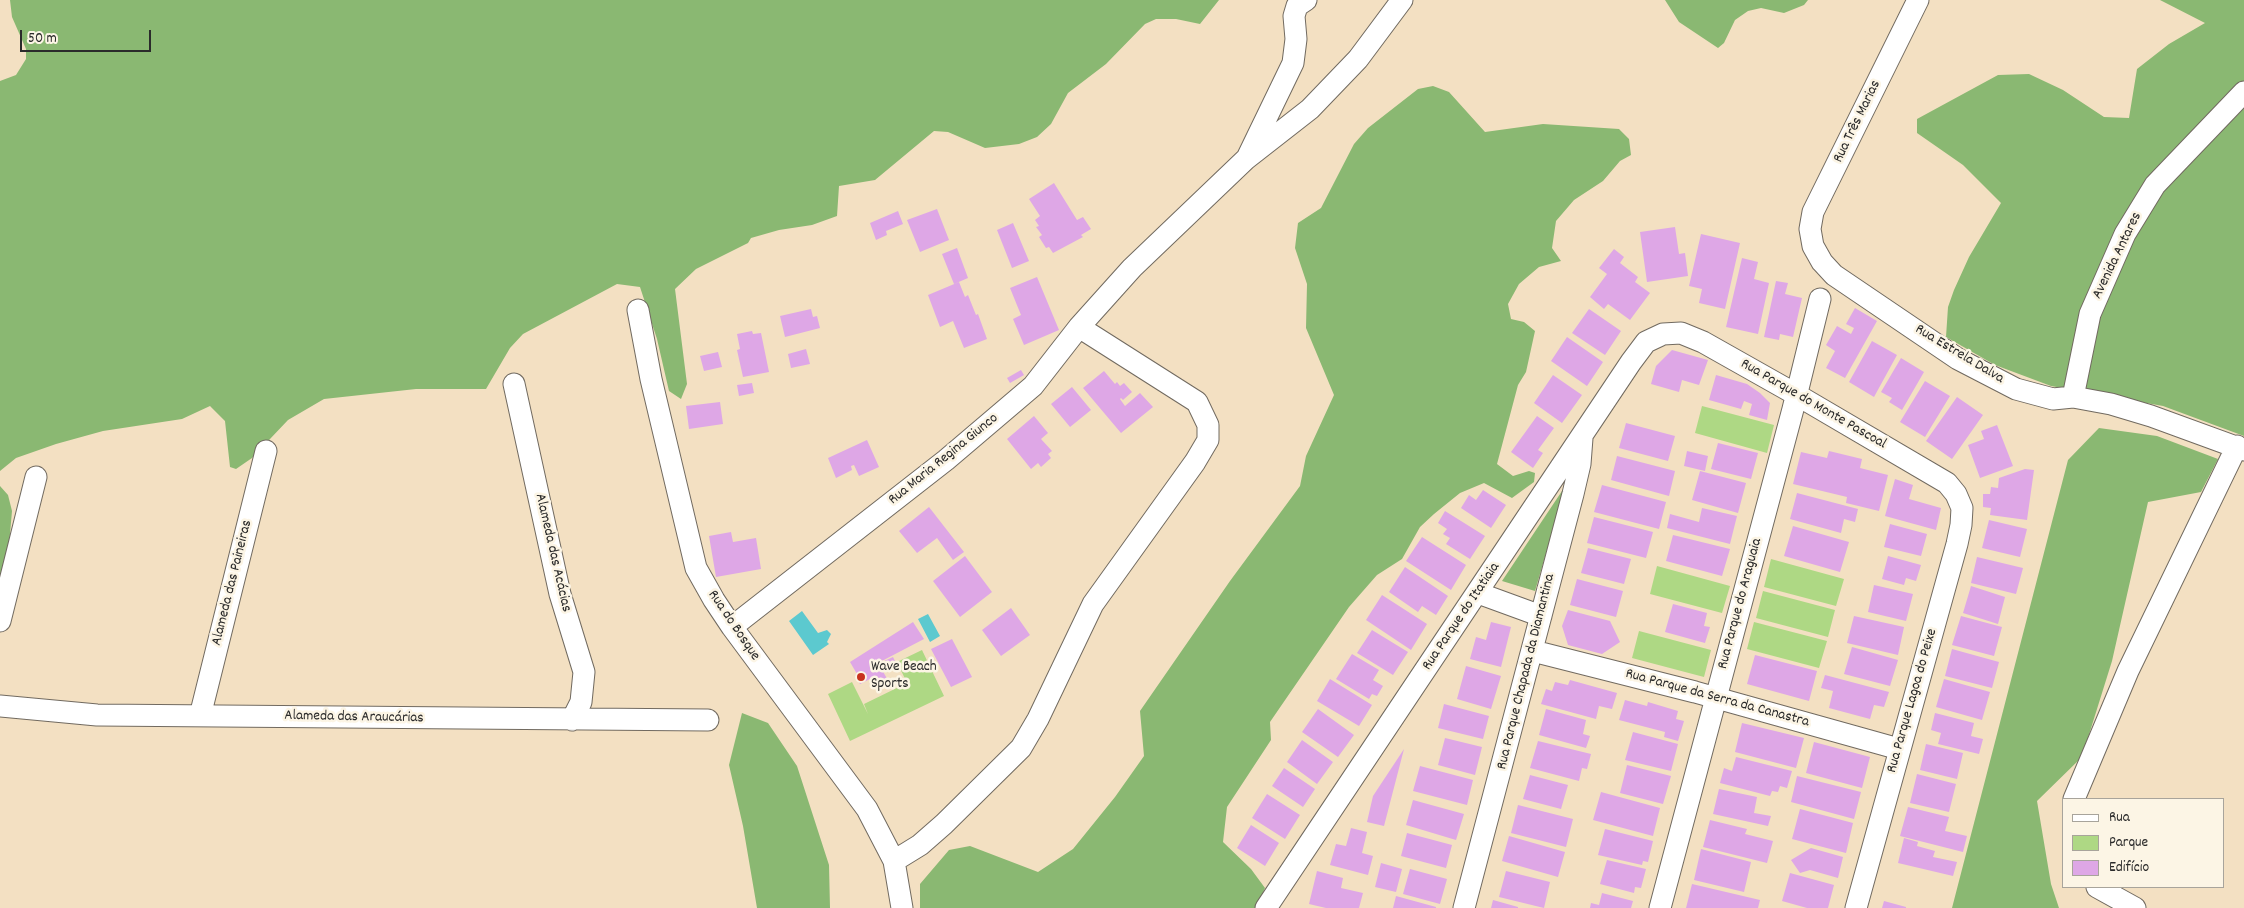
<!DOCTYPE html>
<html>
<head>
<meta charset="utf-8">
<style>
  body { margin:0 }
  #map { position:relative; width:2244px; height:908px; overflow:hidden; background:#f3e0c2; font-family:Dekko,sans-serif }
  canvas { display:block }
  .legend { position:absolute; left:2062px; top:798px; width:162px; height:90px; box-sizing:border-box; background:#fcf5e5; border:1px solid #a8a49b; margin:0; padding:6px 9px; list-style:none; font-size:15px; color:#2b2b2b }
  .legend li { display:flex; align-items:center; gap:10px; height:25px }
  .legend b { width:25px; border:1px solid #a8a49b }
  .scale { position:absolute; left:20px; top:30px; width:131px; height:22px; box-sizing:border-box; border:2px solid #2b2b2b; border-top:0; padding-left:6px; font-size:15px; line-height:18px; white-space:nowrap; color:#2b2b2b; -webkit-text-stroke:4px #fcf5e5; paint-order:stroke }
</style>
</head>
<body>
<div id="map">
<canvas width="2244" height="908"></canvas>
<ul class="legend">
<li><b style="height:6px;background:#fff"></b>Rua</li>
<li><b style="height:14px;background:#aed884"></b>Parque</li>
<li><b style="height:14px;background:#dea7e6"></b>Edifício</li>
</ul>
<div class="scale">50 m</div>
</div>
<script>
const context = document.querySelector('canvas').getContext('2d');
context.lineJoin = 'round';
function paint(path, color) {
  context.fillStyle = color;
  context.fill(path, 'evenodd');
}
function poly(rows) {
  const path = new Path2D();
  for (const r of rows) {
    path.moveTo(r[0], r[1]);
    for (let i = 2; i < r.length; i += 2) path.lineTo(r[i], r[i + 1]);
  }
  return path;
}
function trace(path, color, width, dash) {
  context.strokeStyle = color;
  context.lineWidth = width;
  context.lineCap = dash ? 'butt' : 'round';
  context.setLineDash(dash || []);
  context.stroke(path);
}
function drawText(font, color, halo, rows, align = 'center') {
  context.font = font + ' Dekko,sans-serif';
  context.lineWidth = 5;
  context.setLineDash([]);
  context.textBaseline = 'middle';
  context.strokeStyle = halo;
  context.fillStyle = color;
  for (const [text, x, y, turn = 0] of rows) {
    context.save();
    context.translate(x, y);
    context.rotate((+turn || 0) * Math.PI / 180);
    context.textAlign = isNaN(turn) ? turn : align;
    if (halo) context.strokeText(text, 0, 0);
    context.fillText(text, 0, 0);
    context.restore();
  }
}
paint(poly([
  [1702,406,1774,425,1767,453,1695,433],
  [1771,559,1844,579,1836,606,1764,587],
  [1657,566,1730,586,1722,613,1650,594],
  [1763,591,1835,610,1828,637,1756,618],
  [1754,622,1827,641,1819,668,1747,649],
  [1639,631,1711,650,1704,677,1632,658],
  [922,650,944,696,850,741,828,694,852,682,868,714,864,704,907,683,897,662]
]), '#aed884');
paint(poly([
  [10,0,1219,0,1200,24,1176,19,1156,19,1145,24,1106,64,1068,93,1051,124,1037,137,1019,144,985,148,948,132,934,131,875,180,839,186,837,216,812,225,779,230,751,238,748,243,696,269,675,289,687,384,681,399,669,391,657,339,640,287,617,284,523,334,510,348,486,389,416,389,324,399,288,420,252,458,236,469,230,467,225,421,210,406,182,419,103,431,56,444,16,458,0,471,0,81,16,75,26,59,26,49,12,17],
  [1665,0,1808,0,1804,5,1784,13,1761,8,1748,11,1735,20,1724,43,1718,48,1679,22],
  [2160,0,2244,0,2244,436,2163,406,2051,386,1995,365,1946,337,1948,307,1954,290,1969,257,2001,203,1963,165,1917,133,1917,119,1998,75,2029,74,2063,90,2104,117,2129,118,2137,69,2169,44,2205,23],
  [1433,86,1449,92,1485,132,1543,124,1619,129,1629,139,1631,155,1620,161,1603,181,1574,200,1556,221,1552,248,1561,261,1539,267,1519,284,1508,304,1511,319,1524,322,1535,331,1526,372,1518,385,1497,464,1513,476,1529,471,1535,473,1534,482,1512,498,1484,483,1460,493,1434,514,1420,527,1402,559,1377,575,1349,607,1270,722,1271,740,1227,807,1223,842,1251,869,1265,888,1256,908,920,908,920,884,949,850,970,846,1038,872,1073,849,1115,797,1144,756,1140,711,1230,581,1300,486,1306,456,1334,395,1306,328,1307,284,1295,248,1298,223,1321,208,1354,144,1368,128,1418,89],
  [2099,428,2157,436,2218,459,2201,492,2148,502,2112,661,2082,757,2037,801,2051,884,2059,908,1952,908,2068,460],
  [1566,485,1535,591,1502,581],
  [0,486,8,495,12,511,8,557,0,589],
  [742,713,768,723,797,766,829,865,830,908,757,908,743,826,729,765]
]), '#8ab872');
paint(poly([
  [802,611,818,633,827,630,831,634,827,642,829,644,813,655,789,621],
  [928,614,940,636,930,642,918,619]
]), '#5cc9cf');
paint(poly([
  [1054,183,1077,220,1083,217,1091,229,1081,235,1083,237,1053,253,1049,247,1046,248,1039,237,1042,235,1036,227,1039,226,1035,220,1040,216,1029,199],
  [937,209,949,240,920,252,907,220],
  [898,211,903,224,886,231,887,235,876,240,870,223],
  [1013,223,1029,261,1012,268,997,230],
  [1675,227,1679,254,1685,253,1688,276,1647,282,1640,232],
  [1701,234,1740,243,1725,309,1699,303,1702,289,1689,286],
  [957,248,968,278,954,284,942,254],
  [1614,249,1624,257,1620,263,1638,277,1635,282,1650,293,1630,320,1608,304,1604,309,1590,297,1607,274,1599,268],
  [1742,258,1758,262,1754,279,1769,283,1758,334,1726,327],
  [1037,277,1059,330,1024,345,1013,319,1021,315,1010,288],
  [1776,281,1788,283,1785,294,1802,298,1793,337,1780,334,1779,340,1764,337],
  [959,282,965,297,968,295,976,315,978,314,987,339,964,348,953,321,940,327,928,295],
  [1855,308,1877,321,1845,378,1826,368,1835,351,1826,345,1837,326,1851,334,1854,328,1846,324],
  [811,309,813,317,817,316,820,328,785,337,780,316],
  [1589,309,1621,331,1605,355,1572,333],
  [752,331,753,334,761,333,769,372,743,377,737,350,740,349,737,334],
  [1567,337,1603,362,1587,386,1551,361],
  [1872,341,1897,355,1874,397,1849,382],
  [806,349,810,364,791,368,788,354],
  [1672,350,1708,360,1699,385,1682,380,1679,392,1651,384,1656,366],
  [718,352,722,367,704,371,700,356],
  [1901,358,1924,372,1902,410,1889,402,1892,398,1881,392],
  [1021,370,1024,375,1010,383,1007,378],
  [1104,371,1115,384,1117,382,1120,386,1124,383,1132,392,1123,400,1121,398,1120,399,1125,406,1140,393,1153,407,1121,433,1083,388],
  [1553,375,1582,395,1562,423,1534,403],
  [1716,375,1747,384,1760,393,1770,403,1767,420,1749,415,1752,404,1744,401,1741,409,1709,400],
  [1925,381,1950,396,1925,437,1900,422],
  [752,383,754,393,739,396,737,385],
  [1072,387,1091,410,1070,427,1051,404],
  [1957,397,1983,415,1952,459,1926,441],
  [720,402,723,424,689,429,686,406],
  [1034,416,1048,433,1041,439,1052,451,1048,454,1051,458,1041,467,1038,463,1031,469,1007,439],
  [1537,416,1554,428,1538,450,1543,453,1533,468,1511,452],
  [1626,423,1675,436,1668,461,1619,448],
  [1997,425,2013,466,1980,478,1968,445,1984,439,1981,431],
  [867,440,879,467,859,476,854,465,851,466,852,470,836,478,828,458],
  [1718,443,1758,453,1751,479,1711,469],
  [1687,451,1708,456,1705,471,1684,466],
  [1829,451,1862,459,1860,468,1888,475,1879,511,1846,503,1847,497,1793,484,1801,452,1827,458],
  [1617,456,1675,471,1669,496,1611,480],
  [2025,469,2034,470,2027,520,1990,515,1991,508,1983,507,1983,494,1990,494,1991,487,1998,488,1999,478],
  [1700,471,1746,483,1738,513,1692,500],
  [1895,479,1913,485,1909,499,1941,508,1936,530,1885,516],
  [1602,485,1666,502,1659,529,1594,512],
  [1483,490,1506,505,1491,528,1461,508,1469,495,1476,500],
  [1797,493,1858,509,1855,522,1844,519,1841,533,1790,519],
  [929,507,964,552,953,560,937,538,917,553,899,531],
  [1702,508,1737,516,1730,544,1667,528,1670,514,1699,522],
  [1445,511,1485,536,1470,559,1446,544,1450,538,1443,534,1447,529,1438,523],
  [1594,517,1653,532,1646,558,1587,543],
  [1989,520,2027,529,2020,557,1982,548],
  [1890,524,1927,534,1921,556,1884,547],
  [1793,526,1849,542,1840,572,1784,556],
  [731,532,733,542,756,538,761,569,716,577,709,536],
  [1673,535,1730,549,1722,576,1666,561],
  [1422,537,1466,565,1451,590,1406,561],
  [1588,548,1631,559,1624,584,1581,573],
  [965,556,992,592,960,617,933,581],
  [1888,556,1921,565,1916,581,1906,578,1904,585,1882,579],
  [1977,557,2023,568,2016,594,1971,583],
  [1405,567,1448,596,1436,615,1422,606,1418,612,1389,592],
  [1577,579,1623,591,1616,617,1570,605],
  [1874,585,1913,594,1906,621,1868,612],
  [1971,586,2005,597,1998,624,1963,613],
  [1382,595,1427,624,1411,650,1366,620],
  [1673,604,1707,613,1704,626,1710,627,1705,643,1665,632],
  [1011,608,1030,635,1001,656,982,630],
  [1568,610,1610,621,1620,642,1602,654,1568,645,1562,626],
  [1854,616,1904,627,1898,655,1847,643],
  [1961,616,2002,627,1994,656,1952,645],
  [913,622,924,639,878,663,889,682,877,688,872,678,860,684,855,675,857,674,850,662],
  [1491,622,1511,627,1501,667,1470,659,1476,637,1486,640],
  [1372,630,1408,652,1393,675,1357,653],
  [952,639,972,677,951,687,931,649],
  [1852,647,1898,660,1890,686,1844,674],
  [1952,649,1999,662,1992,688,1945,676],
  [1352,654,1379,670,1373,680,1383,686,1377,696,1372,694,1369,699,1336,679],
  [1755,655,1817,671,1809,701,1747,684],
  [893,657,897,665,884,672,880,663],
  [1466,666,1501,676,1491,709,1457,699],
  [1825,675,1889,692,1884,707,1874,705,1870,719,1829,708,1833,691,1821,688],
  [1330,679,1372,705,1359,726,1317,701],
  [1944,679,1990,692,1982,720,1936,707],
  [1570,680,1617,693,1612,709,1599,706,1596,719,1541,704,1546,689,1552,691,1555,682,1568,685],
  [1625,700,1647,706,1648,702,1678,711,1676,719,1684,721,1678,741,1664,737,1665,732,1619,720],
  [1444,704,1489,716,1483,739,1438,728],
  [1318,709,1354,735,1338,757,1302,732],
  [1546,709,1586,720,1583,734,1590,736,1586,748,1539,735],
  [1935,713,1974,723,1971,736,1983,739,1979,754,1938,744,1941,733,1931,730],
  [1742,723,1804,738,1796,768,1735,752],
  [1633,732,1678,744,1671,771,1625,760],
  [1445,738,1482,747,1475,775,1438,765],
  [1302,740,1333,762,1317,784,1287,762],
  [1538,741,1591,754,1587,769,1582,768,1579,781,1530,768],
  [1814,742,1870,757,1862,788,1806,773],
  [1926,744,1963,753,1957,779,1920,770],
  [1404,749,1384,826,1367,822,1373,796],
  [1736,757,1792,771,1787,788,1780,786,1778,792,1772,791,1770,796,1720,783,1724,768,1732,771],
  [1627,765,1671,776,1663,804,1620,793],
  [1420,766,1473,780,1467,805,1413,791],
  [1284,768,1315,789,1303,807,1272,786],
  [1917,774,1956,784,1949,812,1910,803],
  [1530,775,1568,785,1561,809,1523,799],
  [1797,776,1861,792,1854,819,1791,802],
  [1719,789,1757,797,1754,813,1771,816,1768,826,1713,814],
  [1601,792,1660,808,1653,836,1593,820],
  [1267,794,1300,815,1285,839,1252,818],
  [1413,800,1464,814,1456,840,1406,825],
  [1518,805,1573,819,1566,847,1511,833],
  [1908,807,1949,817,1945,831,1967,836,1963,852,1900,836],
  [1800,809,1853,823,1846,853,1792,839],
  [1710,820,1747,829,1745,834,1773,841,1767,863,1703,847],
  [1251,825,1279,843,1265,866,1237,848],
  [1351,828,1367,832,1362,853,1373,856,1368,875,1330,865,1336,844,1346,846],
  [1605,829,1653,841,1648,862,1643,861,1642,865,1598,855],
  [1407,833,1452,845,1446,868,1401,856],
  [1509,836,1565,852,1558,877,1502,861],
  [1904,838,1918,842,1917,846,1935,851,1933,857,1957,862,1953,876,1898,863],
  [1811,848,1843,857,1838,878,1810,870,1800,873,1791,860],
  [1701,849,1751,862,1744,892,1694,880],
  [1607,860,1646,869,1641,888,1635,887,1634,893,1600,884],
  [1381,863,1402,869,1396,892,1375,887],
  [1410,869,1447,879,1440,904,1403,894],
  [1317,871,1343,878,1341,888,1363,893,1359,908,1326,908,1309,904],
  [1506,871,1550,882,1544,908,1499,897],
  [1790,873,1834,885,1828,908,1807,908,1782,901],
  [1692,884,1760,900,1758,908,1686,908],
  [1602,893,1633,901,1631,908,1590,908,1591,903,1599,905],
  [1396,896,1436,907,1436,908,1393,908],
  [1493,900,1518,907,1518,908,1491,908],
  [1884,901,1906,907,1906,908,1882,908]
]), '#dea7e6');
const minor = poly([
  [1918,0,1813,212,1810,229,1813,246,1822,262,1834,275,1958,359,2016,389,2053,399,2073,397,2111,404,2151,416,2244,450],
  [1248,156,1293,63,1296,39,1294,16,1297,6,1306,0],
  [638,310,651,379,696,568,714,600,732,627,867,809,894,861,902,908],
  [514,384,560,594,584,672,581,702,572,720],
  [2073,397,2090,314,2125,234,2155,185,2244,92],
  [1478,593,1541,616],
  [0,621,36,477],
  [732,627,946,460,1033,386,1079,327,1132,268,1246,159,1310,109,1358,59,1402,0],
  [1533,651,1695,692,1899,749],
  [0,706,97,715,708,720],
  [200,716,266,451],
  [2074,799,2128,671,2237,446],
  [894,861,920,845,944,824,1021,748,1038,719,1093,604,1195,462,1208,440,1208,425,1197,402,1079,327],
  [2097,887,2135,908],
  [1266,908,1631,362,1646,342,1663,334,1681,333,1703,342,1797,395,1947,483,1956,494,1962,508,1961,525,1957,544,1856,908],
  [1464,908,1573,494,1580,464,1582,438],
  [1660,908,1793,409,1820,299]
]);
trace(minor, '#716a60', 23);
trace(minor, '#fff', 21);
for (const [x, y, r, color] of [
  [861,677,5,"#c8321e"]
]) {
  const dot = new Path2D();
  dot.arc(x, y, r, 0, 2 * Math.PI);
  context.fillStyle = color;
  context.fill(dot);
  trace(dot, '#fcf5e5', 2);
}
drawText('15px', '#2b2b2b', '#fcf5e5', [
  ["Rua Três Marias",1858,122,-64],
  ["Avenida Antares",2118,256,-64],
  ["Rua Estrela Dalva",1959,355,31],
  ["Rua Parque do Monte Pascoal",1813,405,30],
  ["Rua Maria Regina Giunco",944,460,-39],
  ["Alameda das Acácias",552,553,77],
  ["Alameda das Paineiras",233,583,-76],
  ["Rua Parque do Araguaia",1741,604,-75],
  ["Rua Parque do Itatiaia",1462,617,-56],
  ["Rua do Bosque",733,626,56],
  ["Rua Parque Chapada da Diamantina",1527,672,-76],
  ["Rua Parque da Serra da Canastra",1717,699,15],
  ["Rua Parque Lagoa do Peixe",1913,701,-74],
  ["Alameda das Araucárias",354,718,1]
]);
drawText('15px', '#2b2b2b', '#fcf5e5', [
  ["Wave Beach",871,668],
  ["Sports",871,685]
], 'left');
</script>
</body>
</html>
